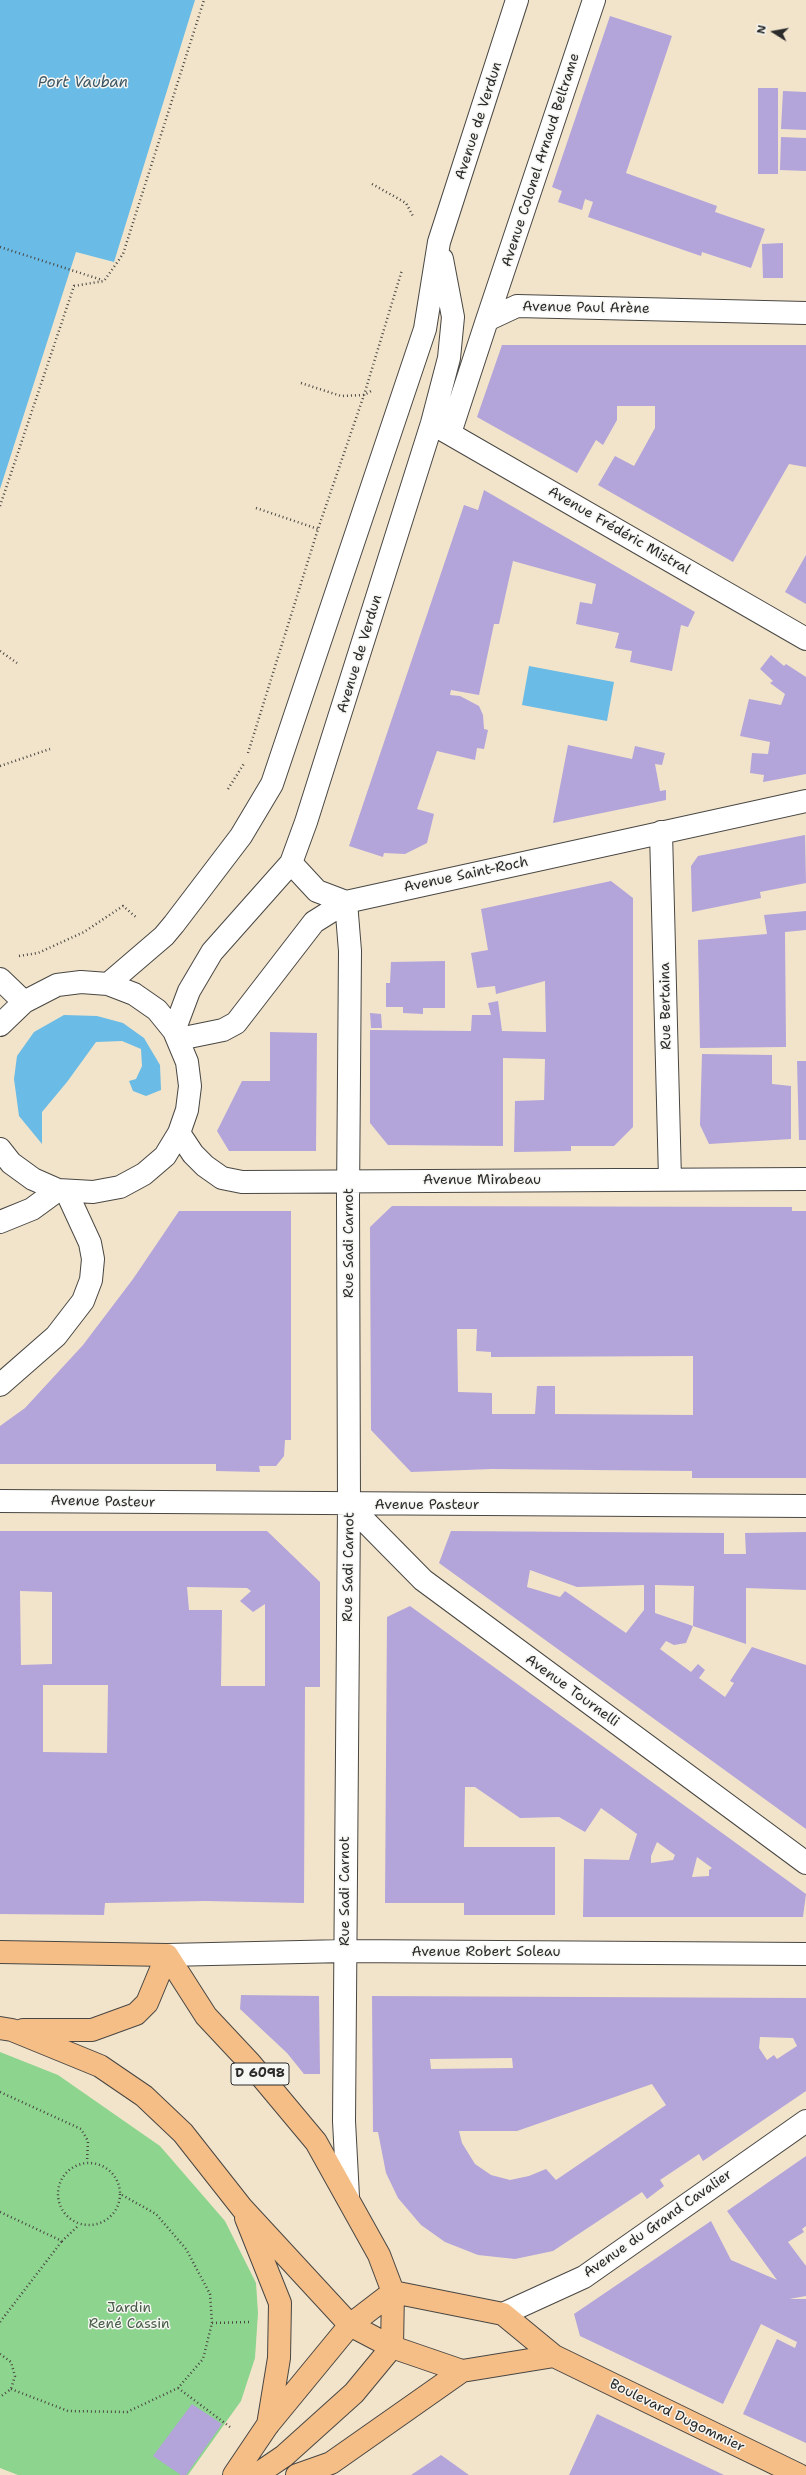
<!DOCTYPE html>
<html>
<head>
<meta charset="utf-8">
<style>
  body { margin:0 }
  #map { position:relative; width:806px; height:2475px; overflow:hidden; background:#f2e4cb; font-family:"Shantell Sans",sans-serif }
  canvas { display:block }
  .north { position:absolute; left:754px; top:12px; width:40px; height:40px; -webkit-text-stroke:3px #f6f6f2; paint-order:stroke; rotate:281deg; font-size:11px; font-weight:700; line-height:16px; text-align:center; color:#2b2b2b }
  .north::after { content:''; display:block; margin:auto; width:14px; height:18px; background:#2b2b2b; clip-path:polygon(50% 0,100% 100%,50% 72%,0 100%) }
</style>
</head>
<body>
<div id="map">
<canvas width="806" height="2475"></canvas>
<div class="north">N</div>
</div>
<script>
const context = document.querySelector('canvas').getContext('2d');
context.lineJoin = 'round';
function paint(path, color) {
  context.fillStyle = color;
  context.fill(path, 'evenodd');
}
function poly(rows) {
  const path = new Path2D();
  for (const r of rows) {
    if (r.length === 3) {
      path.moveTo(r[0] + r[2], r[1]);
      path.arc(r[0], r[1], r[2], 0, 2 * Math.PI);
      continue;
    }
    path.moveTo(r[0], r[1]);
    for (let i = 2; i < r.length; i += 2) path.lineTo(r[i], r[i + 1]);
  }
  return path;
}
function trace(path, color, width, dash) {
  context.strokeStyle = color;
  context.lineWidth = width;
  context.lineCap = dash ? 'butt' : 'round';
  context.setLineDash(dash || []);
  context.stroke(path);
}
function drawText(font, color, halo, rows, align = 'center') {
  context.font = font + ' "Shantell Sans",sans-serif';
  context.lineWidth = 3;
  context.setLineDash([]);
  context.textBaseline = 'middle';
  context.strokeStyle = halo;
  context.fillStyle = color;
  for (const [text, x, y, turn = 0] of rows) {
    context.save();
    context.translate(x, y);
    context.rotate((+turn || 0) * Math.PI / 180);
    context.textAlign = isNaN(turn) ? turn : align;
    if (halo) context.strokeText(text, 0, 0);
    context.fillText(text, 0, 0);
    context.restore();
  }
}
paint(poly([
  [0,2052,58,2075,160,2146,225,2221,256,2283,258,2313,255,2358,241,2401,188,2475,18,2475,0,2468]
]), '#8dd48e');
paint(poly([
  [0,0,195,0,114,262,76,252,0,489],
  [529,666,614,682,607,721,522,705],
  [64,1015,97,1016,123,1023,144,1038,160,1065,161,1090,146,1096,133,1091,129,1081,136,1079,142,1066,141,1049,122,1041,96,1042,67,1082,42,1112,42,1144,19,1116,14,1079,17,1056,34,1032]
]), '#6abbe5');
paint(poly([
  [610,16,672,36,626,173,717,206,715,212,765,229,751,268,702,252,701,256,588,217,593,202,585,199,582,210,558,202,562,191,552,187],
  [758,88,778,88,778,174,758,174],
  [783,91,806,92,806,130,781,129],
  [781,137,806,138,806,171,780,170],
  [783,243,783,278,763,278,762,244],
  [502,345,806,345,806,467,789,464,733,562,598,485,615,456,634,466,655,428,655,406,617,406,617,420,603,445,596,440,577,473,477,417],
  [484,490,695,612,688,627,681,625,672,671,630,662,632,651,615,648,619,633,576,624,580,602,592,604,596,584,513,561,499,624,494,624,479,695,451,690,450,695,460,696,479,706,483,715,484,729,488,730,484,749,477,748,475,760,437,751,417,809,434,814,427,843,405,854,384,853,383,857,349,846,464,505,478,510],
  [806,555,806,604,785,592],
  [771,655,784,666,786,664,806,677,806,774,763,782,764,775,750,773,752,753,768,754,770,742,740,736,749,699,781,705,785,694,770,683,773,681,760,669],
  [568,745,632,759,635,746,665,753,662,765,655,764,660,791,666,790,666,800,553,823],
  [805,835,806,883,760,892,761,898,692,912,691,866,698,856],
  [611,881,633,898,633,1127,614,1146,571,1146,571,1151,514,1152,515,1101,544,1100,545,1059,503,1058,503,1146,388,1145,370,1123,370,1030,471,1031,472,1015,491,1015,488,1003,498,1001,502,1031,546,1032,545,981,496,994,495,986,477,988,471,953,488,950,481,909],
  [806,911,806,930,785,932,786,1047,700,1048,698,940,767,934,764,915],
  [445,961,445,1008,423,1008,423,1014,403,1013,403,1007,386,1007,386,983,390,983,391,962],
  [370,1013,381,1014,382,1028,371,1028],
  [270,1032,317,1033,316,1151,229,1151,217,1131,242,1081,270,1081],
  [702,1054,772,1055,772,1084,791,1086,791,1139,709,1144,700,1125],
  [797,1061,806,1061,806,1140,799,1140],
  [392,1206,792,1207,792,1211,806,1211,806,1478,692,1478,692,1471,492,1469,411,1472,371,1430,370,1227],
  [457,1329,477,1329,476,1351,491,1352,491,1357,693,1356,693,1415,555,1414,555,1386,537,1386,535,1414,492,1414,492,1393,458,1392],
  [179,1211,291,1211,291,1440,285,1440,284,1456,276,1466,259,1466,260,1472,216,1471,216,1464,0,1464,0,1426,25,1408,83,1345,133,1279],
  [0,1531,267,1531,320,1582,320,1687,305,1687,304,1903,205,1901,105,1903,104,1915,0,1914],
  [187,1587,247,1588,251,1591,240,1601,253,1612,265,1604,265,1686,221,1686,222,1610,189,1610],
  [20,1591,52,1592,52,1664,21,1665],
  [43,1685,108,1685,107,1753,43,1752],
  [451,1531,724,1533,724,1554,746,1554,745,1533,806,1532,806,1590,746,1588,746,1644,693,1626,694,1586,655,1585,655,1613,693,1626,686,1643,674,1645,666,1641,660,1649,691,1672,698,1664,705,1670,699,1678,725,1697,734,1683,730,1681,752,1647,806,1665,806,1829,439,1563],
  [530,1570,577,1587,644,1585,644,1610,626,1633,565,1591,560,1597,527,1587],
  [410,1606,806,1894,803,1917,583,1917,584,1859,629,1860,637,1834,601,1808,585,1832,559,1817,520,1818,475,1787,465,1787,464,1847,555,1847,555,1915,464,1915,464,1903,385,1903,387,1617],
  [657,1842,675,1855,673,1860,651,1863,651,1856],
  [697,1857,712,1868,709,1870,709,1876,692,1877],
  [241,1995,319,1996,320,2074,304,2074,287,2053,240,2009],
  [372,1996,806,1998,806,2091,703,2161,699,2154,660,2180,664,2186,647,2199,642,2192,553,2251,515,2259,478,2255,445,2242,421,2225,398,2198,386,2173,378,2132,373,2132],
  [760,2037,793,2038,797,2046,777,2059,774,2055,767,2060,759,2048],
  [512,2058,513,2068,431,2069,430,2059],
  [652,2084,666,2105,556,2180,546,2169,529,2176,510,2180,491,2175,475,2164,462,2143,459,2131,517,2131],
  [806,2156,806,2226,802,2229,804,2232,788,2242,806,2266,806,2296,789,2299,806,2299,806,2443,743,2414,777,2339,795,2348,797,2342,761,2324,723,2404,580,2336,574,2314,711,2221,731,2260,777,2280,727,2211],
  [192,2404,222,2424,186,2475,181,2475,153,2456],
  [597,2414,678,2453,724,2475,569,2475],
  [441,2455,469,2475,411,2475]
]), '#b3a4da');
const minor = poly([
  [487,320,594,0],
  [438,427,806,639],
  [450,433,487,320,517,306,806,313],
  [661,832,670,1179],
  [291,863,317,891,346,902],
  [346,902,350,951,348,1198,349,1505,344,2121,348,2197],
  [0,979,24,1002],
  [108,984,164,936,174,924,241,836,272,784,425,329,439,242,517,0],
  [0,1025,24,1002,57,985,81,982,108,984,134,994,157,1010,174,1031,187,1062,190,1086,187,1110,179,1133,165,1156,144,1174,120,1187,93,1192,58,1190,33,1179,11,1163,0,1149],
  [174,1031,189,991,212,952,291,863,306,822,432,423,449,358,453,317,442,259],
  [179,1039,223,1030,236,1023,314,922,346,902,806,801],
  [179,1133,193,1154,205,1166,222,1178,242,1182,806,1179],
  [0,1222,32,1209,58,1190],
  [0,1385,56,1336,83,1301,91,1280,93,1259,90,1243,66,1191],
  [0,1501,806,1506],
  [349,1505,423,1580,806,1863],
  [167,1955,345,1951,806,1954],
  [503,2314,584,2277,806,2121]
]);
const major = poly([
  [0,1952,167,1955],
  [167,1955,206,2016,250,2063,316,2142,379,2255,393,2292,392,2347,354,2393,284,2456,256,2475],
  [0,2028,12,2030,100,2066,144,2096,183,2133,242,2208,350,2325,392,2347,462,2371],
  [23,2030,92,2030,136,2014,147,2003,167,1955],
  [246,2218,280,2303,279,2358,268,2425],
  [234,2475,267,2426,350,2325,393,2292,503,2314,554,2356,799,2475],
  [297,2475,331,2463,462,2371,554,2356]
]);
trace(minor, '#494743', 24);
trace(major, '#494743', 24);
trace(poly([
  [372,184,406,203,414,218],
  [0,247,102,280],
  [301,383,341,396,364,395,371,391],
  [0,506,74,286,104,281,123,254,204,0],
  [256,508,318,529],
  [0,651,17,663],
  [248,753,318,529,364,395,402,270],
  [0,766,50,749],
  [228,789,245,762],
  [19,956,38,953,84,932,123,906,137,918],
  [0,2092,81,2129,88,2141,87,2162],
  [89,2194,31],
  [0,2212,62,2241,79,2225],
  [0,2322,62,2241],
  [212,2323,249,2322],
  [0,2354,11,2362,15,2376,11,2389,0,2397],
  [178,2388,230,2427],
  [11,2389,68,2411,127,2412,178,2388,203,2359,212,2323,210,2294,186,2249,156,2214,122,2195]
]), '#494743', 2.5, [1, 3]);
trace(minor, '#fff', 22);
trace(major, '#f6be87', 22);
for (const [x, y, w] of [
  [260,2074,58]
]) {
  const box = new Path2D();
  box.roundRect(x - w / 2, y - 11, w, 22, 3);
  context.fillStyle = '#f6f6f2';
  context.fill(box);
  trace(box, '#2b2b2b', 1);
}
drawText('bold 13px', '#2b2b2b', null, [
  ["D 6098",260,2074]
]);
drawText('14px', '#2b2b2b', '#f6f6f2', [
  ["Avenue de Verdun",479,121,-72],
  ["Avenue Colonel Arnaud Beltrame",541,160,-72],
  ["Avenue Paul Arène",586,308,1],
  ["Avenue Frédéric Mistral",619,531,30],
  ["Avenue de Verdun",360,654,-73],
  ["Avenue Saint-Roch",466,875,-12],
  ["Rue Bertaina",666,1006,-91],
  ["Avenue Mirabeau",482,1180],
  ["Rue Sadi Carnot",349,1243,-90],
  ["Avenue Pasteur",103,1502,1],
  ["Avenue Pasteur",427,1505],
  ["Rue Sadi Carnot",349,1567,-89],
  ["Avenue Tournelli",572,1691,36],
  ["Rue Sadi Carnot",345,1891,-90],
  ["Avenue Robert Soleau",486,1952],
  ["Avenue du Grand Cavalier",658,2224,-35],
  ["Boulevard Dugommier",677,2416,26]
]);
drawText('14px', '#485e49', '#f6f6f2', [
  ["Jardin",129,2308],
  ["René Cassin",129,2324]
]);
drawText('italic 15px', '#3e5663', '#f6f6f2', [
  ["Port Vauban",83,83]
]);
</script>
</body>
</html>
